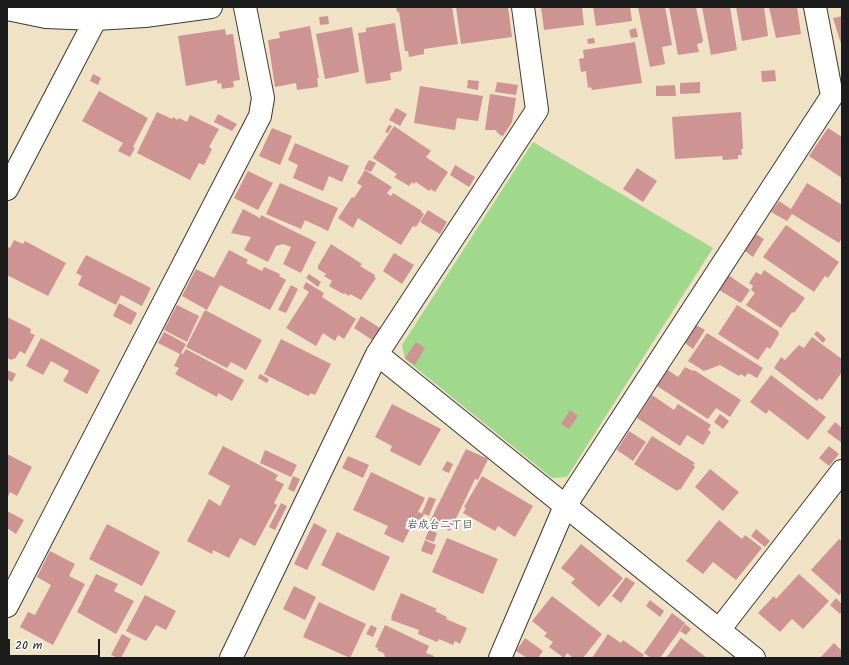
<!DOCTYPE html>
<html>
<head>
<meta charset="utf-8">
<style>
  body { margin:0 }
  #map { position:relative; width:849px; height:665px; overflow:hidden; background:#f0e2c5; font-family:Kalam,sans-serif }
  canvas { display:block }
  .frame { position:absolute; inset:0; border:8px solid #1c1c1c; pointer-events:none }
  .scale { position:absolute; left:8px; top:639px; width:92px; height:18px; box-sizing:border-box; border:2px solid #1c1c1c; border-top:0; padding-left:5px; font-size:12px; line-height:14px; white-space:nowrap; color:#1c1c1c; -webkit-text-stroke:3px #fff; paint-order:stroke }
</style>
</head>
<body>
<div id="map">
<canvas width="849" height="665"></canvas>
<div class="frame"></div>
<div class="scale">20 m</div>
</div>
<script>
const context = document.querySelector('canvas').getContext('2d');
context.lineJoin = 'round';
function paint(path, color) {
  context.fillStyle = color;
  context.fill(path, 'evenodd');
}
function poly(rows) {
  const path = new Path2D();
  for (const r of rows) {
    path.moveTo(r[0], r[1]);
    for (let i = 2; i < r.length; i += 2) path.lineTo(r[i], r[i + 1]);
  }
  return path;
}
function trace(path, color, width, dash) {
  context.strokeStyle = color;
  context.lineWidth = width;
  context.lineCap = dash ? 'butt' : 'round';
  context.setLineDash(dash || []);
  context.stroke(path);
}
function drawText(font, color, halo, rows, align = 'center') {
  context.font = font + ' Kalam,"Klee One",sans-serif';
  context.lineWidth = 4;
  context.setLineDash([]);
  context.textBaseline = 'middle';
  context.strokeStyle = halo;
  context.fillStyle = color;
  for (const [text, x, y, turn = 0] of rows) {
    context.save();
    context.translate(x, y);
    context.rotate((+turn || 0) * Math.PI / 180);
    context.textAlign = isNaN(turn) ? turn : align;
    if (halo) context.strokeText(text, 0, 0);
    context.fillText(text, 0, 0);
    context.restore();
  }
}
paint(poly([
  [533,142,713,248,567,477,552,478,405,359,402,345]
]), '#a0d98c');
paint(poly([
  [396,7,452,7,458,44,424,49,424,54,409,57,408,51,405,51,399,12,397,12],
  [456,7,508,7,512,37,461,44],
  [541,7,582,7,584,25,544,30],
  [593,7,630,7,632,21,596,26],
  [638,7,665,7,672,45,662,47,665,64,650,67],
  [669,7,696,7,703,41,701,43,697,44,699,52,678,55],
  [702,7,730,7,737,50,711,55],
  [736,7,764,7,768,36,742,41],
  [769,7,797,7,801,34,776,38],
  [328,16,329,24,320,25,319,17],
  [842,16,842,47,833,18],
  [395,23,402,68,401,71,390,73,391,80,366,84,358,33,366,32,366,28],
  [310,26,319,78,317,78,318,87,297,90,296,83,275,87,268,40,280,38,279,32],
  [352,27,359,72,325,79,316,34],
  [636,28,638,37,631,38,629,30],
  [225,29,226,35,233,34,240,80,233,81,234,87,222,89,221,83,217,84,217,80,186,86,178,36],
  [594,38,595,43,588,44,587,39],
  [635,42,642,83,592,90,591,87,588,88,586,71,581,72,579,59,584,58,583,50],
  [775,70,776,81,762,82,761,71],
  [93,74,101,78,98,85,90,81],
  [468,80,479,81,478,90,467,88],
  [497,82,518,85,516,95,495,92],
  [700,82,700,93,680,94,680,83],
  [675,85,676,96,656,96,656,86],
  [420,86,483,96,478,121,457,118,455,130,414,123],
  [99,91,148,118,133,147,135,148,130,157,118,151,123,143,82,121],
  [490,94,516,98,512,122,503,136,500,135,495,130,485,130],
  [396,108,407,114,400,126,389,120],
  [157,112,172,119,173,117,178,120,179,118,187,122,190,115,219,129,209,147,212,149,204,165,199,163,190,180,137,153],
  [741,112,743,149,741,149,742,155,738,155,738,159,723,160,722,156,675,159,672,117],
  [218,114,237,124,232,131,214,122],
  [389,125,392,126,388,133,385,132],
  [394,126,431,151,426,157,448,172,435,192,431,189,429,191,416,182,414,184,412,182,409,186,394,177,397,174,373,158],
  [272,128,292,136,280,165,259,156],
  [828,128,842,137,842,178,809,156],
  [295,143,349,166,342,182,329,176,323,191,293,178,298,165,288,160],
  [369,160,376,163,371,172,364,169],
  [455,165,475,177,469,187,450,175],
  [637,168,657,181,643,202,623,189],
  [365,170,392,187,387,193,391,196,393,193,422,211,421,212,424,214,416,227,413,226,401,245,358,218,353,228,338,218,352,197,354,198,362,186,357,183],
  [248,171,273,183,258,210,234,198],
  [280,183,338,208,328,231,305,220,301,229,266,214],
  [807,183,842,205,842,238,839,243,792,214,787,221,771,212,779,201,791,209],
  [243,209,260,218,261,215,316,242,301,273,283,264,291,247,283,244,276,246,268,262,244,250,251,237,231,233],
  [428,210,447,222,440,234,420,222],
  [786,225,839,262,828,278,825,276,814,292,763,257],
  [756,234,764,239,753,257,745,251],
  [14,240,23,244,25,241,66,263,48,296,7,275,7,247,10,248],
  [331,244,362,264,360,266,375,275,374,277,376,278,361,300,350,294,349,296,344,293,343,294,329,286,332,281,324,276,326,274,318,269,318,266],
  [229,250,248,260,246,263,262,271,264,267,280,274,279,276,286,280,270,310,220,285,207,310,182,296,196,269,214,278],
  [394,253,414,265,402,284,383,271],
  [86,255,151,288,142,306,121,295,116,305,78,285,82,276,76,273],
  [764,270,805,298,794,313,792,312,781,328,746,305,755,293,751,290,753,286,749,283,756,272,761,275],
  [309,274,321,282,318,287,306,278],
  [728,275,750,290,741,303,719,290],
  [306,282,324,293,322,297,356,319,344,339,338,335,335,341,323,333,316,346,286,328,309,292,303,288],
  [291,285,298,289,286,313,278,310],
  [119,303,137,313,131,325,113,316],
  [177,305,199,316,187,342,164,330],
  [737,305,778,331,779,334,770,349,767,347,758,360,718,334],
  [205,310,262,340,246,370,231,362,227,368,186,347],
  [361,316,380,328,372,340,354,328],
  [7,317,31,329,30,333,35,335,25,354,20,351,15,359,14,358,12,360,7,358],
  [696,325,705,330,693,349,685,343],
  [817,331,826,339,823,343,814,334],
  [164,332,186,344,181,353,183,354,186,349,244,380,232,401,218,393,217,397,175,374,179,368,174,366,180,354,158,343],
  [707,333,763,368,757,378,748,373,745,377,741,374,739,376,720,365,704,371,688,361],
  [812,337,842,359,842,372,822,400,819,398,817,401,774,368,781,357,785,360,799,345,804,348],
  [41,338,100,370,87,394,63,381,69,371,51,361,43,375,26,366],
  [281,339,331,364,315,395,311,393,308,396,264,374],
  [416,342,425,348,415,365,405,358],
  [685,367,693,371,694,370,741,400,730,417,716,408,708,419,657,386,668,370,678,377],
  [7,370,16,374,12,382,7,379],
  [260,374,269,379,267,383,258,378],
  [771,375,826,417,808,440,769,410,766,414,750,402],
  [652,395,674,410,678,404,711,425,708,430,711,432,703,445,687,435,680,446,637,418],
  [392,404,441,429,420,466,390,451,392,446,375,437],
  [570,410,578,416,569,429,561,424],
  [720,414,729,421,723,429,714,422],
  [835,422,842,428,842,443,827,432],
  [629,431,646,442,633,461,617,450],
  [652,436,695,463,693,465,695,467,680,490,679,489,677,491,634,464],
  [223,446,278,475,275,480,284,484,274,503,277,505,255,546,240,538,229,558,213,550,212,554,187,541,209,499,220,506,230,486,208,474],
  [829,446,839,454,829,466,819,458],
  [466,449,488,459,478,480,475,479,450,531,430,521],
  [265,450,297,465,291,477,260,463],
  [7,454,32,467,17,496,10,492,7,499],
  [348,456,369,465,363,478,342,468],
  [447,461,453,464,449,473,442,470],
  [710,469,739,492,723,511,695,487],
  [371,472,425,498,418,512,424,514,416,530,411,527,403,543,384,534,388,526,353,510],
  [293,476,300,479,294,492,288,489],
  [482,476,533,506,515,537,498,526,495,531,463,513,466,508,464,507],
  [429,497,436,499,429,516,422,513],
  [281,503,287,506,275,530,269,527],
  [7,511,24,520,16,534,7,528],
  [719,520,742,539,745,535,762,548,736,580,713,562,703,574,686,561],
  [314,523,327,530,307,570,294,564],
  [107,524,160,552,142,586,89,559],
  [756,529,770,541,765,547,751,536],
  [429,530,437,533,434,542,425,539],
  [337,532,390,557,374,591,321,565],
  [447,538,498,559,483,594,432,572],
  [839,539,842,541,842,592,839,595,811,570],
  [425,540,436,545,432,555,421,551],
  [581,544,623,578,599,607,571,583,575,579,561,568],
  [50,551,75,564,69,576,85,584,53,645,20,627,28,612,35,615,51,585,37,577],
  [96,574,118,584,114,591,134,601,116,634,77,612],
  [799,574,829,601,803,629,792,619,780,632,758,613,774,596,776,599],
  [626,577,635,583,621,603,612,596],
  [294,586,316,597,305,620,283,609],
  [401,593,437,609,435,611,447,617,446,619,467,628,460,644,455,641,453,645,439,639,437,642,418,634,419,630,391,620,392,617,391,617],
  [145,595,176,611,166,630,156,625,146,641,126,631],
  [552,596,602,634,583,658,573,658,567,653,564,658,549,647,553,642,544,636,547,633,532,621],
  [836,598,842,604,842,612,840,614,830,605],
  [650,600,664,611,660,617,646,606],
  [319,602,366,624,350,658,303,637],
  [672,613,685,623,660,658,651,658,644,653],
  [685,624,691,629,686,635,680,631],
  [371,625,377,628,373,637,366,634],
  [385,625,429,646,426,653,434,656,433,658,388,658,384,656,385,654,377,650,378,648,375,647],
  [122,634,131,639,121,658,118,658,111,655],
  [608,634,621,643,623,640,644,655,642,658,592,658],
  [525,638,543,651,538,658,527,658,516,651],
  [681,638,707,658,666,658],
  [834,643,842,651,842,658,820,658]
]), '#cd9493');
const street = poly([
  [7,9,46,17,96,19,145,16,211,7],
  [7,189,102,7],
  [377,354,754,658],
  [7,606,260,116,263,98,245,7],
  [719,630,842,471],
  [231,658,377,354,537,110,523,7],
  [500,658,565,506,832,96,815,7]
]);
trace(street, '#3c3a35', 24);
trace(street, '#fff', 22);
drawText('11px', '#1c1c1c', '#fff', [
  ["岩成台二丁目",440,526]
]);
</script>
</body>
</html>
